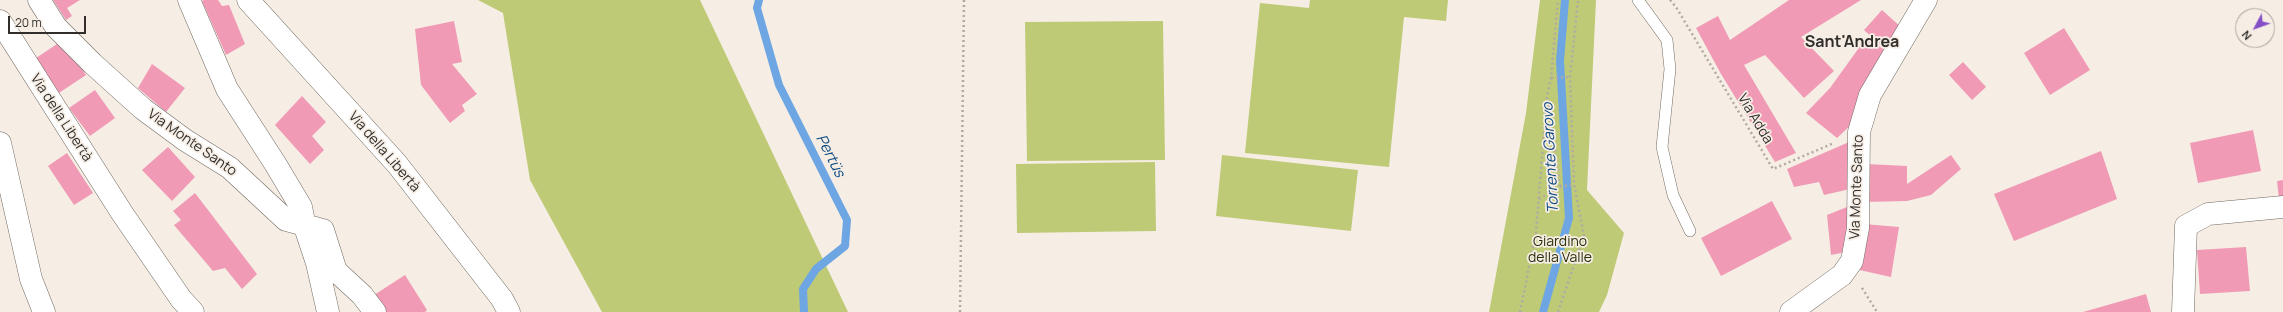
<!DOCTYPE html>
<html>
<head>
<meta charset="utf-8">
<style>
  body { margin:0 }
  #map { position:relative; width:2283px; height:312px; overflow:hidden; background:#f6eee5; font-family:Manrope,sans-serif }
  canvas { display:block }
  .north { position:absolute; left:2235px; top:8px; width:40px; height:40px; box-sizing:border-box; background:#f6eee5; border:1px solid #a7a19a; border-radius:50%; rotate:229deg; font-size:11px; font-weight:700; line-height:16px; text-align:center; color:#302d2a }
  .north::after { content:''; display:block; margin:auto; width:14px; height:18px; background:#8550c7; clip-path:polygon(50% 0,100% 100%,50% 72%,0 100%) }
  .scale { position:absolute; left:8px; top:16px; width:78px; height:18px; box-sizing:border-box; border:2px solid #302d2a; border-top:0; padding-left:5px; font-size:12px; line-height:14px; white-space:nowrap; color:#302d2a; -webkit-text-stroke:3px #f6eee5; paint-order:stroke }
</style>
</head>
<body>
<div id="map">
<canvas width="2283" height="312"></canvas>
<div class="north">N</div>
<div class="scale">20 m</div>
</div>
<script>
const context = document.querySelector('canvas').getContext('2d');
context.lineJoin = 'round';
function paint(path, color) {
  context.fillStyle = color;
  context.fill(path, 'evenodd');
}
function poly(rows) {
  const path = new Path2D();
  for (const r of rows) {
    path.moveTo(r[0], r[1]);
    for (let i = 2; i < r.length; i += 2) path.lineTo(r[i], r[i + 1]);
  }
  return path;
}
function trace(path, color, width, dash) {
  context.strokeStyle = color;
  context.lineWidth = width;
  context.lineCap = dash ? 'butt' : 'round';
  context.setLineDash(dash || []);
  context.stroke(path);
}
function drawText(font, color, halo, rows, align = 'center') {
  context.font = font + ' Manrope,sans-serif';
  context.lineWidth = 3.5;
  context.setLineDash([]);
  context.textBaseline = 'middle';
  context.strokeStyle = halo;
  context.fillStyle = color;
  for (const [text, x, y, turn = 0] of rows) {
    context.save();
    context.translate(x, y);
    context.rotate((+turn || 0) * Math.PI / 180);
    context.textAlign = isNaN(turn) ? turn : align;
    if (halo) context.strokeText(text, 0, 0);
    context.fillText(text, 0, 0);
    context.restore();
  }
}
paint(poly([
  [478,0,700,0,848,312,602,312,530,180,503,13],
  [1310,0,1448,0,1446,21,1404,17,1389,167,1245,153,1260,3,1309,8],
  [1540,0,1596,0,1587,190,1624,233,1607,295,1599,312,1489,312,1526,113],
  [1163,21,1165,160,1027,161,1025,22],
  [1222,155,1358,170,1351,231,1216,216],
  [1155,162,1156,231,1017,233,1016,164]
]), '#bfca77');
trace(poly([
  [759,0,757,8,779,85,847,220,845,246,816,269,803,289,804,312],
  [1543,312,1569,218,1560,61,1565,0]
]), '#6da6e2', 8);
paint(poly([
  [53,0,80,0,67,8,72,16,66,20],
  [204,0,218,0,222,6,229,5,245,44,226,55,202,1],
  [1789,0,1861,0,1801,37,1834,71,1804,98,1765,55,1744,65,1796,153,1775,162,1721,74,1696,28,1718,16,1730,40],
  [1882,10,1902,28,1888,52,1864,30],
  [454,21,462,62,452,64,477,94,462,105,465,111,450,123,421,85,415,29],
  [2064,28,2090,70,2050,95,2024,53],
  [1866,38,1888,52,1851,125,1837,138,1806,113,1830,88],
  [63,40,86,75,59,93,36,58],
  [1963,62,1986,87,1972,100,1949,75],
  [152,64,185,88,166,112,138,88],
  [95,90,115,118,90,136,69,108],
  [302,96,326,122,312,136,324,150,310,164,275,125],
  [2253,130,2261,171,2198,183,2190,143],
  [1849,142,1850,189,1824,195,1819,182,1794,187,1787,169],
  [168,147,195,177,172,201,142,170],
  [2101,151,2117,199,2014,241,1994,194],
  [67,153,93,193,74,205,48,166],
  [1951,155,1961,169,1931,195,1907,201,1863,202,1866,164,1907,166,1907,184],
  [2283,180,2283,199,2279,200,2277,181],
  [195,193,257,274,242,289,225,268,213,271,174,225,181,220,173,211],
  [1772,201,1792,239,1721,276,1701,238],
  [1852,205,1846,252,1831,255,1827,215],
  [1864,224,1899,227,1891,277,1855,269],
  [2246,247,2250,291,2200,294,2197,250],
  [405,275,427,310,425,312,386,312,374,295],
  [2146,294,2151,312,2083,312]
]), '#f09ab5');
const service = poly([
  [1638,0,1667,40,1670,69,1662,147,1673,195,1690,231]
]);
const minor = poly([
  [39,0,56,27,93,64,143,109,185,140,230,168,286,220,323,230,336,271,362,295,375,312],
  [189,0,227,89,276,165,301,207,305,227,317,263,328,312],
  [248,0,397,164,502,299,509,312],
  [0,21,122,213,181,299,193,312],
  [0,143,31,279,44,312],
  [1791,312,1842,275,1852,261,1858,228,1859,132,1870,95,1926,0],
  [2183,312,2186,226,2208,214,2283,207]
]);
trace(service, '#706961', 12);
trace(minor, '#706961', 23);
trace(poly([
  [1670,0,1676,7,1773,169,1834,143],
  [1551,78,1570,77],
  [1560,187,1574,184],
  [1539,199,1560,187,1548,100],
  [1862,288,1877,312],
  [960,312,964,0],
  [1520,312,1536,232,1547,96,1551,78,1558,0],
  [1558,312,1584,236,1574,184,1570,77,1578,0]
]), '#b1aaa4', 2.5, [2, 3]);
trace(service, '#fff', 11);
trace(minor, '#fff', 22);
drawText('14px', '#302d2a', '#f6eee5', [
  ["Via della Libertà",61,118,57],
  ["Via Adda",1755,119,59],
  ["Via Monte Santo",192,143,35],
  ["Via della Libertà",384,152,49],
  ["Via Monte Santo",1857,187,-88]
]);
drawText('14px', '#2a2e09', '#f6eee5', [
  ["Giardino",1560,242],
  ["della Valle",1560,258]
]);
drawText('italic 15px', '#0e4b83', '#f6eee5', [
  ["Pertüs",830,156,63],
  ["Torrente Garovo",1551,158,-93]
]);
drawText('bold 16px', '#302d2a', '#f6eee5', [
  ["Sant'Andrea",1852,43]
]);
</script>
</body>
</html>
